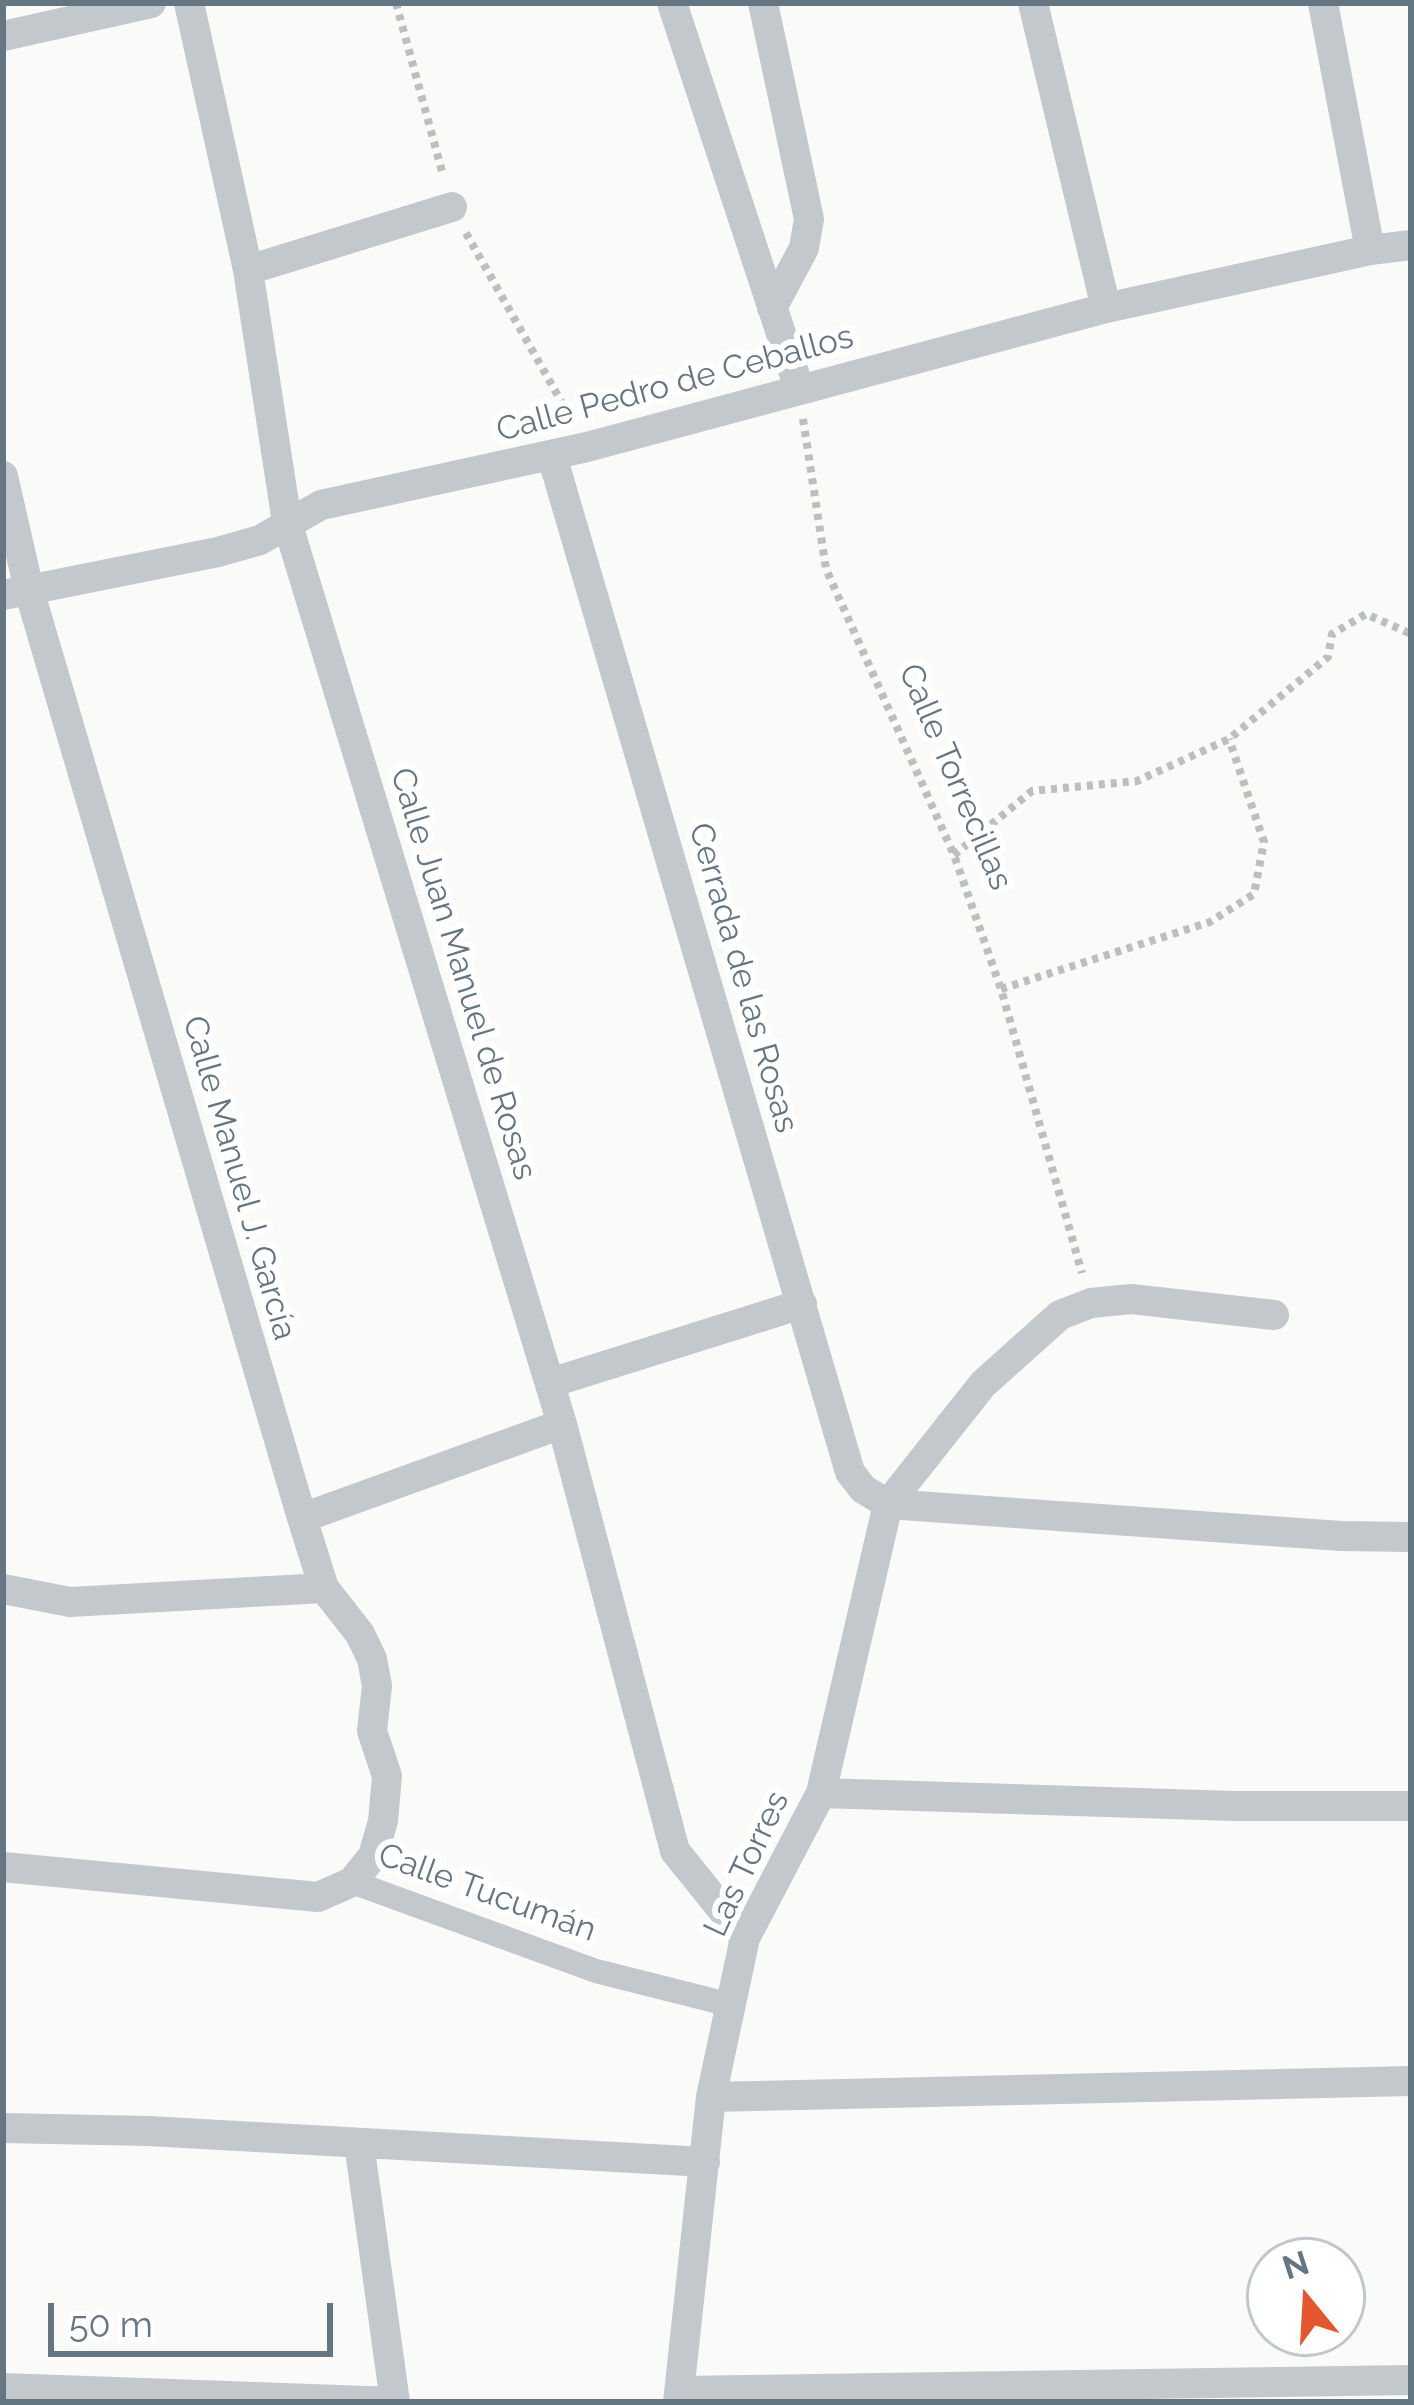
<!DOCTYPE html>
<html>
<head>
<meta charset="utf-8">
<style>
  body { margin:0 }
  #map { position:relative; width:1414px; height:2405px; overflow:hidden; background:#fafaf8; font-family:Raleway,sans-serif }
  canvas { display:block }
  .frame { position:absolute; inset:0; border:6px solid #657683; pointer-events:none }
  .north { position:absolute; left:1246px; top:2237px; width:120px; height:120px; box-sizing:border-box; background:#fff; border:3px solid #c1c8cd; border-radius:50%; rotate:342deg; font-size:33px; font-weight:700; line-height:48px; text-align:center; color:#657683 }
  .north::after { content:''; display:block; margin:auto; width:42px; height:54px; background:#e4572e; clip-path:polygon(50% 0,100% 100%,50% 72%,0 100%) }
  .scale { position:absolute; left:48px; top:2303px; width:285px; height:54px; box-sizing:border-box; border:6px solid #657683; border-top:0; padding-left:15px; font-size:36px; line-height:42px; white-space:nowrap; color:#657683; -webkit-text-stroke:9px #fff; paint-order:stroke }
</style>
</head>
<body>
<div id="map">
<canvas width="1414" height="2405"></canvas>
<div class="frame"></div>
<div class="north">N</div>
<div class="scale">50 m</div>
</div>
<script>
const context = document.querySelector('canvas').getContext('2d');
context.lineJoin = 'round';
function poly(rows) {
  const path = new Path2D();
  for (const r of rows) {
    path.moveTo(r[0], r[1]);
    for (let i = 2; i < r.length; i += 2) path.lineTo(r[i], r[i + 1]);
  }
  return path;
}
function trace(path, color, width, dash) {
  context.strokeStyle = color;
  context.lineWidth = width;
  context.lineCap = dash ? 'butt' : 'round';
  context.setLineDash(dash || []);
  context.stroke(path);
}
function drawText(font, color, halo, rows, align = 'center') {
  context.font = font + ' Raleway,sans-serif';
  context.lineWidth = 12;
  context.setLineDash([]);
  context.textBaseline = 'middle';
  context.strokeStyle = halo;
  context.fillStyle = color;
  for (const [text, x, y, turn = 0] of rows) {
    context.save();
    context.translate(x, y);
    context.rotate((+turn || 0) * Math.PI / 180);
    context.textAlign = isNaN(turn) ? turn : align;
    if (halo) context.strokeText(text, 0, 0);
    context.fillText(text, 0, 0);
    context.restore();
  }
}
trace(poly([
  [396,3,443,175],
  [466,233,571,419],
  [803,419,826,569,954,855,1001,989,1082,1273],
  [954,855,1032,791,1137,781,1229,739,1328,657,1332,634,1366,614,1411,634],
  [1001,989,1210,922,1254,894,1264,842,1229,739]
]), '#bbbfc2', 8, [6, 6]);
trace(poly([
  [352,1882,596,1971,731,2005]
]), '#c3c8cc', 24);
trace(poly([
  [189,3,248,270,287,522,562,1424,675,1851,745,1938],
  [672,3,799,388],
  [763,3,809,219,804,248,772,308],
  [1033,3,1106,308],
  [1323,3,1370,250],
  [3,36,151,3],
  [248,270,452,207],
  [552,456,850,1472,863,1489,888,1504,1341,1536,1411,1537],
  [3,476,29,590,302,1518,324,1588,360,1634,372,1659,377,1686,372,1731,387,1776,383,1821,373,1856,352,1882,318,1897,3,1867],
  [3,595,218,552,260,540,321,505,587,447,1106,308,1370,250,1411,245],
  [550,1383,802,1304],
  [302,1518,562,1424],
  [3,1589,70,1602,324,1588],
  [821,1793,1234,1806,1411,1806],
  [711,2097,1411,2081],
  [3,2128,148,2131,705,2162],
  [3,2388,395,2402,359,2143],
  [681,2391,1411,2380],
  [678,2402,711,2097,745,1938,821,1793,888,1504,983,1384,1060,1315,1091,1303,1131,1299,1274,1315]
]), '#c3c8cc', 30);
drawText('33px', '#657683', '#fff', [
  ["Calle Pedro de Ceballos",675,384,-15],
  ["Calle Torrecillas",955,777,67],
  ["Calle Juan Manuel de Rosas",463,974,73],
  ["Cerrada de las Rosas",743,978,74],
  ["Calle Manuel J. García",239,1178,74],
  ["Las Torres",747,1864,-65],
  ["Calle Tucumán",487,1893,20]
]);
</script>
</body>
</html>
